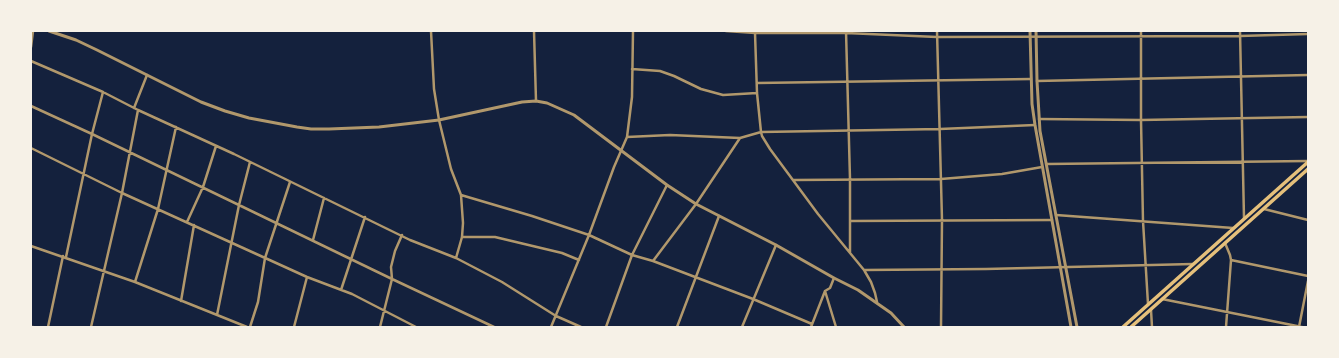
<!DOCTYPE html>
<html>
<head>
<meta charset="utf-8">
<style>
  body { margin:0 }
  #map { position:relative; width:1339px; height:358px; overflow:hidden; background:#14213d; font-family:Commissioner,sans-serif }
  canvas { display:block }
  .frame { position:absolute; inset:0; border:32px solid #f6f1e7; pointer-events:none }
</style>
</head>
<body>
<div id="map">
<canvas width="1339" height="358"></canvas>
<div class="frame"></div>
</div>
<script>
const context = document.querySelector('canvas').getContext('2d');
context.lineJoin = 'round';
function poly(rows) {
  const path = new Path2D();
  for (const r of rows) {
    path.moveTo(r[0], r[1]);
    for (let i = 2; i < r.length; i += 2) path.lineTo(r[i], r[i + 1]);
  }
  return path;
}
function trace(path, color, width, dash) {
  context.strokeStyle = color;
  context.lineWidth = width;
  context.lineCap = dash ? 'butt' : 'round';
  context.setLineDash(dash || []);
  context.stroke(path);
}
trace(poly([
  [431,31,434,89,439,120,451,169,461,195,463,223,462,237,456,258],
  [534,31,536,101],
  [726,31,755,33,846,33,937,37,1240,36,1308,34],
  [846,31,850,179,850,252],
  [937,31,942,220,941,327],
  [1141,31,1141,120,1143,221,1148,304],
  [1240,31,1244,218],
  [755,33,757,93,761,132,762,136,770,149,818,214,864,270,871,282,875,293,877,302],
  [31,47,33,31],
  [31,61,103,92,138,110,234,154,410,240,456,258,502,282,556,316,581,327],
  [632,69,660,71,674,76,701,89,723,95,757,93],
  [1037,81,1308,75],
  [757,83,1031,79],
  [31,106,92,134,392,279,494,327],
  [134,108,147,75],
  [1039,119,1141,120,1308,117],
  [627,137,670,135,740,138,761,132,940,129,1035,125],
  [31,148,122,193,307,277,352,294,416,327],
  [1047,164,1308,161],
  [794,180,941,179,1002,174,1042,167],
  [461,195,532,216,589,235,632,255,653,261,753,299,812,324],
  [1264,209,1308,220],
  [1056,215,1233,228],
  [850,221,1052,220],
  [187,222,203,187,216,146],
  [462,237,495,237,562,253,579,260],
  [313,240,324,198],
  [1225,243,1230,255,1231,260,1226,327],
  [31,246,135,282,247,327],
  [66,257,92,134,103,92],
  [1231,260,1308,276],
  [653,261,696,204,740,138],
  [864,270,986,269,1193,264],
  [135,282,158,209,176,127],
  [341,290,365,217],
  [825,291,836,327],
  [1162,299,1302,327],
  [181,301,194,225],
  [1151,310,1152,327],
  [217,315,239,205,250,162],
  [31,327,33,327],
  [48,327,63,256],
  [91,327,122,193,138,110],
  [250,327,258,302,265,258,290,182],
  [294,327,307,277],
  [380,327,392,279,391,267,395,251,402,235],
  [551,327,589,235,614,167,627,137,632,97,633,31],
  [606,327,632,255,667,185],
  [677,327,719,216],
  [742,327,776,245],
  [811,327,825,291,830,288,834,278],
  [1299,327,1308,281]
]), '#b1986c', 2.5);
trace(poly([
  [49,31,76,40,97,50,201,102,225,111,249,118,297,127,311,129,329,129,379,127,439,120,522,102,536,101,547,103,574,115,667,185,696,204,776,245,834,278,858,290,891,313,904,327],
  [1030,31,1032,104,1035,125,1071,327],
  [1036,31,1037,81,1040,131,1077,327]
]), '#b1986c', 3);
trace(poly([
  [1123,327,1308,162],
  [1131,327,1308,169]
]), '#e5c07b', 3.5);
</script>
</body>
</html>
